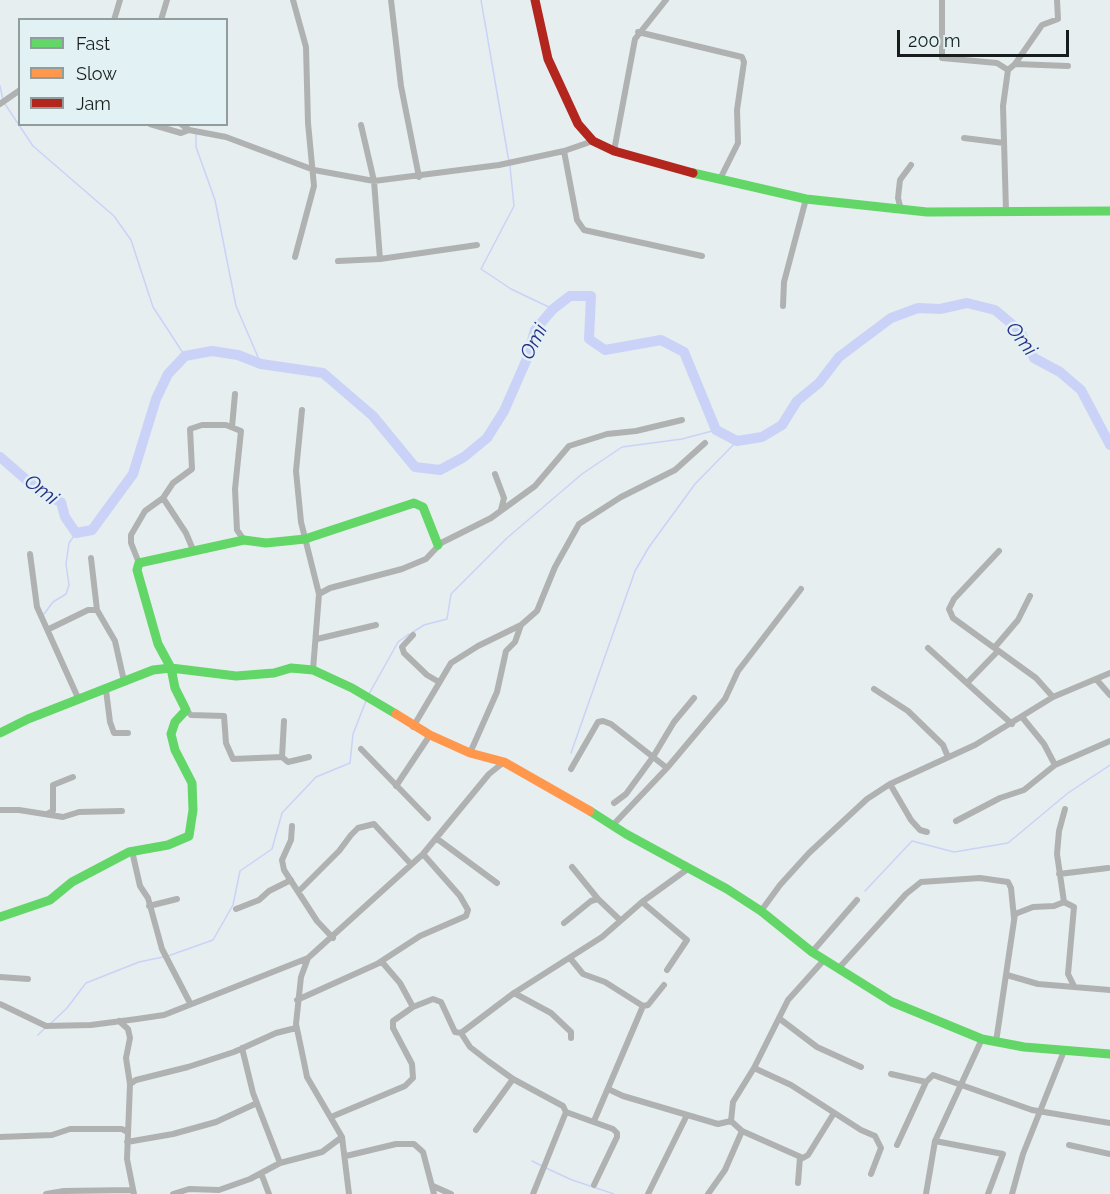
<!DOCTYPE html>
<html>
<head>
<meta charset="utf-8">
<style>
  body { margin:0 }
  #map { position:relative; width:1110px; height:1194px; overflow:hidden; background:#e6eeef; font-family:Raleway,sans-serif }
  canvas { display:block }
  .legend { position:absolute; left:18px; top:18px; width:210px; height:108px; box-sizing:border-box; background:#e2f1f3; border:2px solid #919c9d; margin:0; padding:8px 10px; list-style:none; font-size:18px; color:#171c1c }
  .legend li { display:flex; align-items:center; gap:12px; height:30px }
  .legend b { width:30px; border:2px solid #919c9d }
  .scale { position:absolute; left:897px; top:30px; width:172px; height:27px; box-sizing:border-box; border:3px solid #171c1c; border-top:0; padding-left:8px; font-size:18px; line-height:21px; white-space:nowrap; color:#171c1c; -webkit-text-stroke:4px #e2f1f3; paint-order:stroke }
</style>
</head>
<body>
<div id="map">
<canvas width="1110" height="1194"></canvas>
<ul class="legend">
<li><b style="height:8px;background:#63d668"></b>Fast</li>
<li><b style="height:8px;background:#ff974d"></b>Slow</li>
<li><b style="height:8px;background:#b3261e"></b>Jam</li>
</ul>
<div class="scale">200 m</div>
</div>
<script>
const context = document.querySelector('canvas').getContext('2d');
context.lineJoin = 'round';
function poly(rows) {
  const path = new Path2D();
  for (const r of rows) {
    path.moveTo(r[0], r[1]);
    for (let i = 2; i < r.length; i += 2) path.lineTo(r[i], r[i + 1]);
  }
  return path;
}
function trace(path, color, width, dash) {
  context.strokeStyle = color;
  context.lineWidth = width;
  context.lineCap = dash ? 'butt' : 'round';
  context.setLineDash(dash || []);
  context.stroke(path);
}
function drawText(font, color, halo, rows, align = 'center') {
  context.font = font + ' Raleway,sans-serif';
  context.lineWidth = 5;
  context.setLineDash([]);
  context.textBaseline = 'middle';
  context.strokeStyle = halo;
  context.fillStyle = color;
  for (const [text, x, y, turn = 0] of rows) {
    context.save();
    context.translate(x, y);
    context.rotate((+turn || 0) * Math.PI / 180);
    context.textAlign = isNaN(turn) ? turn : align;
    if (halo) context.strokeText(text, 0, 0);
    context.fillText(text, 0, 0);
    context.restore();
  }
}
trace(poly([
  [481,0,509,162],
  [0,86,3,100],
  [5,104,33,146,114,216,131,240,153,307,185,356],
  [196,134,196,147,215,200,236,306,261,364],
  [510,166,514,206,481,269,511,289,553,309],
  [44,614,53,602,66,594,69,585,66,564,69,543,76,533],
  [413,632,424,625,447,619,451,594,507,538,582,474,622,447,682,439,716,430],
  [369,694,398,642,409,634],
  [571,753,635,571,649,547,695,484,737,441],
  [865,891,912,841,954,852,1008,843,1068,793,1110,765],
  [168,956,213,940,233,905,240,871,272,849,282,813,316,777,350,763,353,734,366,701],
  [50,1024,67,1008,86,983,139,962,163,957],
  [38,1035,46,1027],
  [532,1161,542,1166],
  [546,1168,572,1180,614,1194]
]), '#cad3f7', 1.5);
trace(poly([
  [0,457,44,495,61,502,65,517,76,533,92,530,133,474,156,399,168,374,185,356,212,351,238,355,261,364,323,373,373,416,415,467,440,470,464,457,487,438,504,411,526,361,535,330,553,309,570,296,591,296,589,339,605,350,661,340,684,352,716,430,737,441,762,437,782,425,797,401,819,383,839,357,891,318,918,308,940,309,967,303,995,310,1019,330,1034,358,1060,372,1081,390,1110,445]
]), '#cad3f7', 10);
trace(poly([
  [293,0,306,47,308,123,314,186,295,257],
  [391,0,401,86,419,177],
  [942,0,942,58,997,63,1008,70],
  [114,20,120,0],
  [161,20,167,0],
  [638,32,742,57,744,62,737,110,738,143,720,179],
  [1015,64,1042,25,1058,19,1057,0],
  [0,104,20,90],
  [150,124,181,133,189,130],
  [181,124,189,130,226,137,314,170,374,181,499,165,564,151,593,141],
  [361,125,374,181,380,259],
  [964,138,1004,143],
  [564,151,577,220,584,230,702,256],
  [614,151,635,39,666,0],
  [901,210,898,198,900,180,911,165],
  [1006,211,1003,106,1008,70,1015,64,1068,66],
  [338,261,380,259,477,245],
  [783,306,784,282,806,199],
  [302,410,296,471,301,522,319,594,313,670],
  [232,427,235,394],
  [495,474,504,498,501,510],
  [999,551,954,599,949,609,953,618,1036,678,1053,697],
  [194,552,186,533,163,498,173,483,192,469,190,429,202,425,226,425,241,431,235,489,237,530,244,540],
  [30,554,37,607,79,700],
  [91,558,97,610],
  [139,563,131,543,131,535,145,511,163,498],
  [319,594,330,588,402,569,426,559,441,543,491,518,535,486,569,446,607,434,636,431,682,420],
  [49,629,88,610,97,610,115,641,124,681],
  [413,635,402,647,404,653,427,675,439,682],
  [317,639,376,625],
  [995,647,1018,620,1030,596],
  [928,648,1012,724],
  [1096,679,1110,695],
  [968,682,998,651],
  [874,689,908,711,943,745,948,757],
  [106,690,110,722,114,733,128,733],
  [186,710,191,715,224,716,226,743,233,759,282,757,288,762,309,757],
  [1022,717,1044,744,1055,765],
  [413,727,451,663,478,646,521,625,537,611,555,567,579,524,621,497,675,470,705,443],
  [361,749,428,818],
  [470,753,497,692,506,651,515,642,521,625],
  [282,757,284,721],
  [571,769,598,722,603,721,611,724,667,768],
  [890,784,911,820,920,830,927,832],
  [396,786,430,735],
  [614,803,626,794,653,757,674,722,694,698],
  [0,810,19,810,63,817,79,812,122,811],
  [47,814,53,811,53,785,73,777],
  [956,821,1000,798,1024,790,1055,765,1110,741],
  [292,826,291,840,282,860,284,870,317,921,333,938],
  [612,826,667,768,725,699,738,671,801,589],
  [436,838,497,883],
  [132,851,140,886,148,898,162,949,190,1003],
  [572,867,598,899,620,920],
  [1059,874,1108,868],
  [299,891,339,851,351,835,358,828,374,824,410,863],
  [642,902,687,940,667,970],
  [1064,902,1074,907,1068,974,1074,986],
  [149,906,177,899],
  [236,909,259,900,269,891,291,880],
  [761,911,780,885,809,853,867,799,890,784,975,745,1053,697,1110,673],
  [564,923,591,901,598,899],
  [812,952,857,900],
  [570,958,583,974,605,982,643,1006,594,1121],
  [382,962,400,983,413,1007],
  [838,969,906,894,921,882,980,878,1008,882,1011,888,1014,918],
  [1007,975,1038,984,1110,990],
  [0,977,28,979],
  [514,993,551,1013,571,1032,571,1038],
  [297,1000,377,964,420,936,466,916,468,910,460,896,423,854],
  [0,1004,46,1026,91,1025,137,1019,164,1015,308,958],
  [643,1006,648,1005,664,985],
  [780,1019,817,1047,861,1067],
  [119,1021,128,1029,130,1038,126,1058,130,1084,127,1159,134,1194],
  [461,1033,514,993,602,937,642,902,689,868],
  [996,1042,1015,914,1033,907,1054,906,1064,902,1057,854,1059,831,1065,809],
  [242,1048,253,1093,280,1163],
  [754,1068,791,1085,861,1130,875,1136,881,1148,871,1174],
  [891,1074,926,1082],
  [130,1084,136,1080,188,1067,234,1052,276,1033,296,1028],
  [608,1089,623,1096,718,1124,731,1121],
  [331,1117,405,1086,413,1078,412,1064,393,1028,393,1021,413,1007,433,999,441,1002,455,1032,461,1033,470,1047,488,1061,513,1079,563,1106,566,1112,613,1129,617,1133,617,1137,594,1185],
  [476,1130,513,1079],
  [742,1131,803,1158,808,1155,834,1113],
  [0,1137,52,1135,70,1129,122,1129,127,1132],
  [935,1141,1003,1154,988,1194],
  [127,1142,173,1134,216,1122,257,1103],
  [897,1145,926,1082,933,1075,1032,1110,1110,1123],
  [1069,1145,1110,1154],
  [346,1156,396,1144,414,1144,423,1152,434,1194],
  [261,1173,269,1194],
  [798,1183,800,1157],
  [433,1186,451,1194],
  [46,1194,64,1191,132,1190],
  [173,1194,189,1189,219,1190,250,1179,280,1163,322,1152,342,1137],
  [349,1194,342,1137,307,1077,304,1062,296,1024,301,977,308,958,423,854,489,774,504,762],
  [533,1194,566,1112],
  [648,1194,687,1115],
  [708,1194,725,1170,742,1131,731,1121,733,1102,754,1068,788,1000,824,960],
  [926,1194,935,1141,982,1039],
  [1012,1194,1023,1154,1064,1051]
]), '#b0b2b2', 6);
trace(poly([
  [693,173,806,199,927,212,1110,211],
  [0,733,28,719,153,670,171,668,236,676,274,673,291,668,313,670,352,688,396,714],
  [590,811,626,834,727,889,761,911,812,952,892,1002,982,1039,1024,1047,1110,1054],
  [0,917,50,900,72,882,129,852,168,845,189,836,193,810,192,783,175,750,171,734,175,722,186,710,175,688,171,668,158,644,137,570,139,563,244,540,266,543,305,539,414,503,423,507,438,545]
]), '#63d668', 9);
trace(poly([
  [396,714,430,735,470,753,504,762,590,811]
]), '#ff974d', 9);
trace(poly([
  [535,0,548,59,578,124,593,141,614,151,693,173]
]), '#b3261e', 9);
drawText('italic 20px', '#2d2d88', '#e2f1f3', [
  ["Omi",1021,339,52],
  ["Omi",534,342,-63],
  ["Omi",41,490,37]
]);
</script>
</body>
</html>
